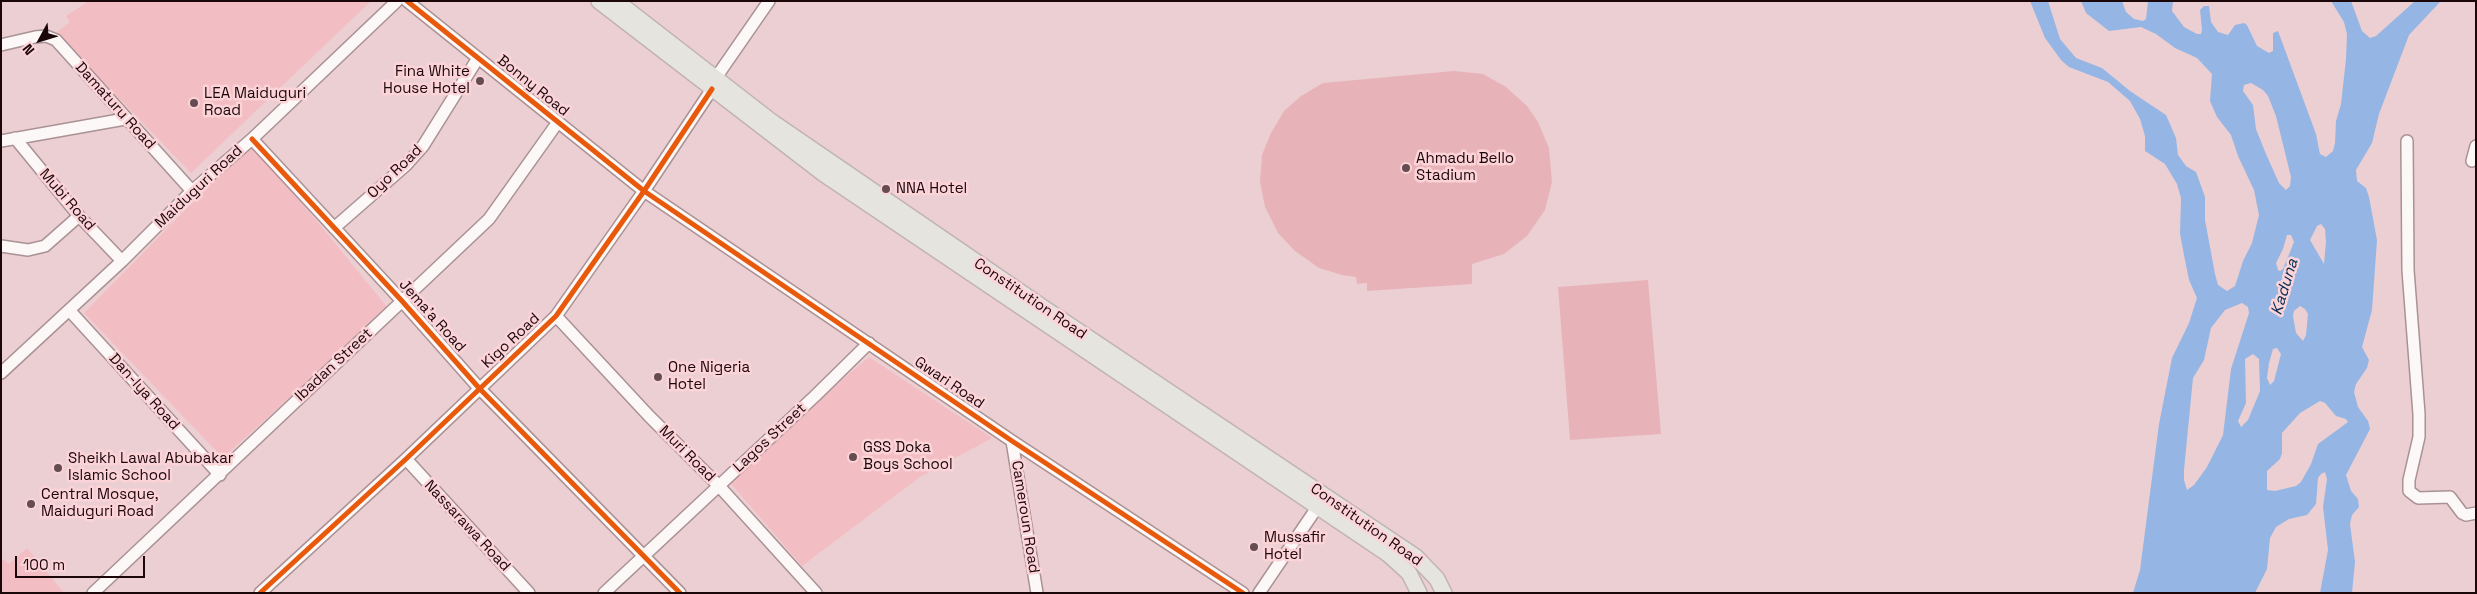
<!DOCTYPE html>
<html>
<head>
<meta charset="utf-8">
<style>
  body { margin:0 }
  #map { position:relative; width:2477px; height:594px; overflow:hidden; background:#eccfd2; font-family:"Space Grotesk",sans-serif }
  canvas { display:block }
  .frame { position:absolute; inset:0; border:2px solid #1b060a; pointer-events:none }
  .north { position:absolute; left:15px; top:15px; width:50px; height:50px; -webkit-text-stroke:4px #fcd4d8; paint-order:stroke; rotate:231deg; font-size:14px; font-weight:700; line-height:20px; text-align:center; color:#1b060a }
  .north::after { content:''; display:block; margin:auto; width:18px; height:22px; background:#1b060a; clip-path:polygon(50% 0,100% 100%,50% 72%,0 100%) }
  .scale { position:absolute; left:15px; top:556px; width:130px; height:22px; box-sizing:border-box; border:2px solid #1b060a; border-top:0; padding-left:6px; font-size:15px; line-height:18px; white-space:nowrap; color:#1b060a; -webkit-text-stroke:4px #fcd4d8; paint-order:stroke }
</style>
</head>
<body>
<div id="map">
<canvas width="2477" height="594"></canvas>
<div class="frame"></div>
<div class="north">N</div>
<div class="scale">100 m</div>
</div>
<script>
const context = document.querySelector('canvas').getContext('2d');
context.lineJoin = 'round';
function paint(path, color) {
  context.fillStyle = color;
  context.fill(path, 'evenodd');
}
function poly(rows) {
  const path = new Path2D();
  for (const r of rows) {
    path.moveTo(r[0], r[1]);
    for (let i = 2; i < r.length; i += 2) path.lineTo(r[i], r[i + 1]);
  }
  return path;
}
function trace(path, color, width, dash) {
  context.strokeStyle = color;
  context.lineWidth = width;
  context.lineCap = dash ? 'butt' : 'round';
  context.setLineDash(dash || []);
  context.stroke(path);
}
function drawText(font, color, halo, rows, align = 'center') {
  context.font = font + ' "Space Grotesk",sans-serif';
  context.lineWidth = 5;
  context.setLineDash([]);
  context.textBaseline = 'middle';
  context.strokeStyle = halo;
  context.fillStyle = color;
  for (const [text, x, y, turn = 0] of rows) {
    context.save();
    context.translate(x, y);
    context.rotate((+turn || 0) * Math.PI / 180);
    context.textAlign = isNaN(turn) ? turn : align;
    if (halo) context.strokeText(text, 0, 0);
    context.fillText(text, 0, 0);
    context.restore();
  }
}
paint(poly([
  [89,1,371,1,191,173,56,33,70,22,66,16],
  [252,142,388,308,223,458,84,313],
  [869,357,992,438,920,477,802,566,726,478],
  [27,548,64,593,1,593,1,561,3,559,9,564]
]), '#f3bdc4');
paint(poly([
  [1454,71,1483,74,1506,87,1527,106,1538,122,1549,148,1552,182,1545,210,1527,236,1504,254,1472,264,1472,284,1367,291,1367,283,1357,284,1356,277,1342,275,1319,268,1295,251,1278,233,1265,207,1260,182,1262,155,1271,133,1284,111,1301,96,1323,83],
  [1648,280,1661,434,1570,440,1558,287]
]), '#e7b3b9');
paint(poly([
  [2030,1,2048,1,2060,39,2076,58,2102,68,2130,91,2166,115,2176,138,2178,155,2186,166,2196,172,2205,197,2205,220,2215,274,2218,285,2227,291,2235,286,2243,261,2252,243,2259,215,2254,190,2238,156,2231,135,2217,117,2210,101,2212,74,2197,58,2175,48,2156,34,2141,27,2109,31,2086,13,2081,1,2122,1,2126,12,2134,19,2143,21,2146,19,2148,1,2173,1,2172,11,2184,27,2197,34,2201,34,2202,30,2200,10,2204,6,2209,6,2211,22,2218,32,2228,35,2235,25,2244,23,2247,25,2257,46,2269,53,2273,51,2273,33,2278,31,2316,134,2320,154,2326,157,2333,151,2335,143,2336,121,2341,104,2346,59,2347,34,2344,22,2331,1,2351,1,2362,31,2370,38,2376,36,2415,1,2441,1,2409,35,2379,114,2372,143,2356,170,2357,181,2366,188,2369,197,2377,240,2372,310,2362,347,2369,360,2367,368,2356,384,2354,392,2358,407,2368,421,2370,429,2346,475,2351,491,2358,499,2359,507,2352,515,2350,524,2355,562,2352,593,2320,593,2328,550,2323,507,2327,479,2325,472,2321,474,2318,478,2316,504,2312,509,2307,515,2289,519,2276,527,2270,538,2267,569,2255,593,2133,593,2140,570,2159,424,2172,358,2189,323,2197,298,2189,280,2184,255,2180,234,2181,198,2177,184,2165,164,2145,151,2145,136,2140,119,2130,101,2108,82,2069,67,2061,60,2045,38],
  [2251,83,2263,90,2268,96,2276,116,2291,177,2290,186,2286,190,2279,183,2266,154,2256,129,2253,105,2243,91,2244,85],
  [2321,224,2325,229,2326,242,2324,264,2310,240,2317,226],
  [2287,235,2291,235,2294,242,2283,269,2280,271,2278,270,2276,263,2283,249],
  [2242,303,2248,307,2249,313,2231,369,2223,435,2207,467,2194,485,2187,490,2184,480,2184,470,2193,378,2204,360,2211,328,2225,310],
  [2300,306,2305,309,2308,314,2306,335,2303,341,2296,333,2293,316,2294,311],
  [2277,348,2281,354,2274,381,2270,385,2267,378,2269,363,2273,349],
  [2253,354,2259,359,2260,391,2248,420,2241,427,2238,421,2246,403,2245,359],
  [2320,401,2325,403,2336,416,2346,419,2348,422,2318,444,2311,464,2301,482,2296,486,2275,491,2267,490,2267,471,2280,459,2282,453,2282,433,2300,413]
]), '#95b6e4');
const minor = poly([
  [407,1,644,191,1012,441,1243,593],
  [1,45,35,37,46,36,56,40,192,191],
  [715,79,769,1],
  [15,138,79,216,122,261],
  [252,139,402,301,479,388,680,593],
  [1,141,125,119],
  [2407,141,2408,270,2419,414,2419,437,2409,480,2409,491,2418,498,2450,497,2462,513,2466,515,2476,513],
  [2472,161,2476,146],
  [334,228,406,165,423,146,478,58],
  [1,246,28,250,45,246,79,216],
  [69,310,220,475],
  [556,316,649,416,719,486,816,593],
  [1,373,122,261,192,191,252,139,397,1],
  [1012,441,1037,593],
  [406,459,529,593],
  [93,593,489,219,558,122],
  [260,593,406,459,556,316,644,191,712,89],
  [604,593,815,396,869,343],
  [1259,593,1318,506]
]);
const major = poly([
  [599,1,824,174,1388,554,1409,573,1419,593],
  [616,1,772,122,1045,309,1416,557,1437,579,1444,593]
]);
trace(minor, '#a99194', 14);
trace(major, '#c1b3b5', 18);
trace(minor, '#fcf8f8', 11);
trace(major, '#e6e4df', 15);
trace(poly([
  [407,1,644,191,1012,441,1243,593],
  [252,139,402,301,479,388,680,593],
  [260,593,406,459,556,316,644,191,712,89]
]), '#e8590c', 5);
for (const [x, y, r, color] of [
  [480,81,5,"#644c50"],
  [194,103,5,"#644c50"],
  [1406,168,5,"#644c50"],
  [886,189,5,"#644c50"],
  [658,377,5,"#644c50"],
  [853,457,5,"#644c50"],
  [58,468,5,"#644c50"],
  [31,504,5,"#644c50"],
  [1254,547,5,"#644c50"]
]) {
  const dot = new Path2D();
  dot.arc(x, y, r, 0, 2 * Math.PI);
  context.fillStyle = color;
  context.fill(dot);
  trace(dot, '#fcd4d8', 2);
}
drawText('15px', '#1b060a', '#fcd4d8', [
  ["Fina White",470,72,"right"],
  ["House Hotel",470,89,"right"],
  ["LEA Maiduguri",204,94],
  ["Road",204,111],
  ["Ahmadu Bello",1416,159],
  ["Stadium",1416,176],
  ["NNA Hotel",896,189],
  ["One Nigeria",668,368],
  ["Hotel",668,385],
  ["GSS Doka",863,448],
  ["Boys School",863,465],
  ["Sheikh Lawal Abubakar",68,459],
  ["Islamic School",68,476],
  ["Central Mosque,",41,495],
  ["Maiduguri Road",41,512],
  ["Mussafir",1264,538],
  ["Hotel",1264,555]
], 'left');
drawText('15px', '#1b060a', '#fcd4d8', [
  ["Bonny Road",533,86,39],
  ["Damaturu Road",115,106,48],
  ["Oyo Road",395,172,-44],
  ["Maiduguri Road",199,187,-43],
  ["Mubi Road",67,200,49],
  ["Constitution Road",1030,299,34],
  ["Jema'a Road",432,316,48],
  ["Kigo Road",511,341,-43],
  ["Ibadan Street",334,365,-43],
  ["Gwari Road",949,383,34],
  ["Dan-Iya Road",144,392,48],
  ["Lagos Street",770,438,-43],
  ["Muri Road",687,454,45],
  ["Cameroun Road",1025,517,81],
  ["Constitution Road",1366,525,35],
  ["Nassarawa Road",467,526,47]
]);
drawText('italic 16px', '#002c54', '#fcd4d8', [
  ["Kaduna",2285,287,-73]
]);
</script>
</body>
</html>
